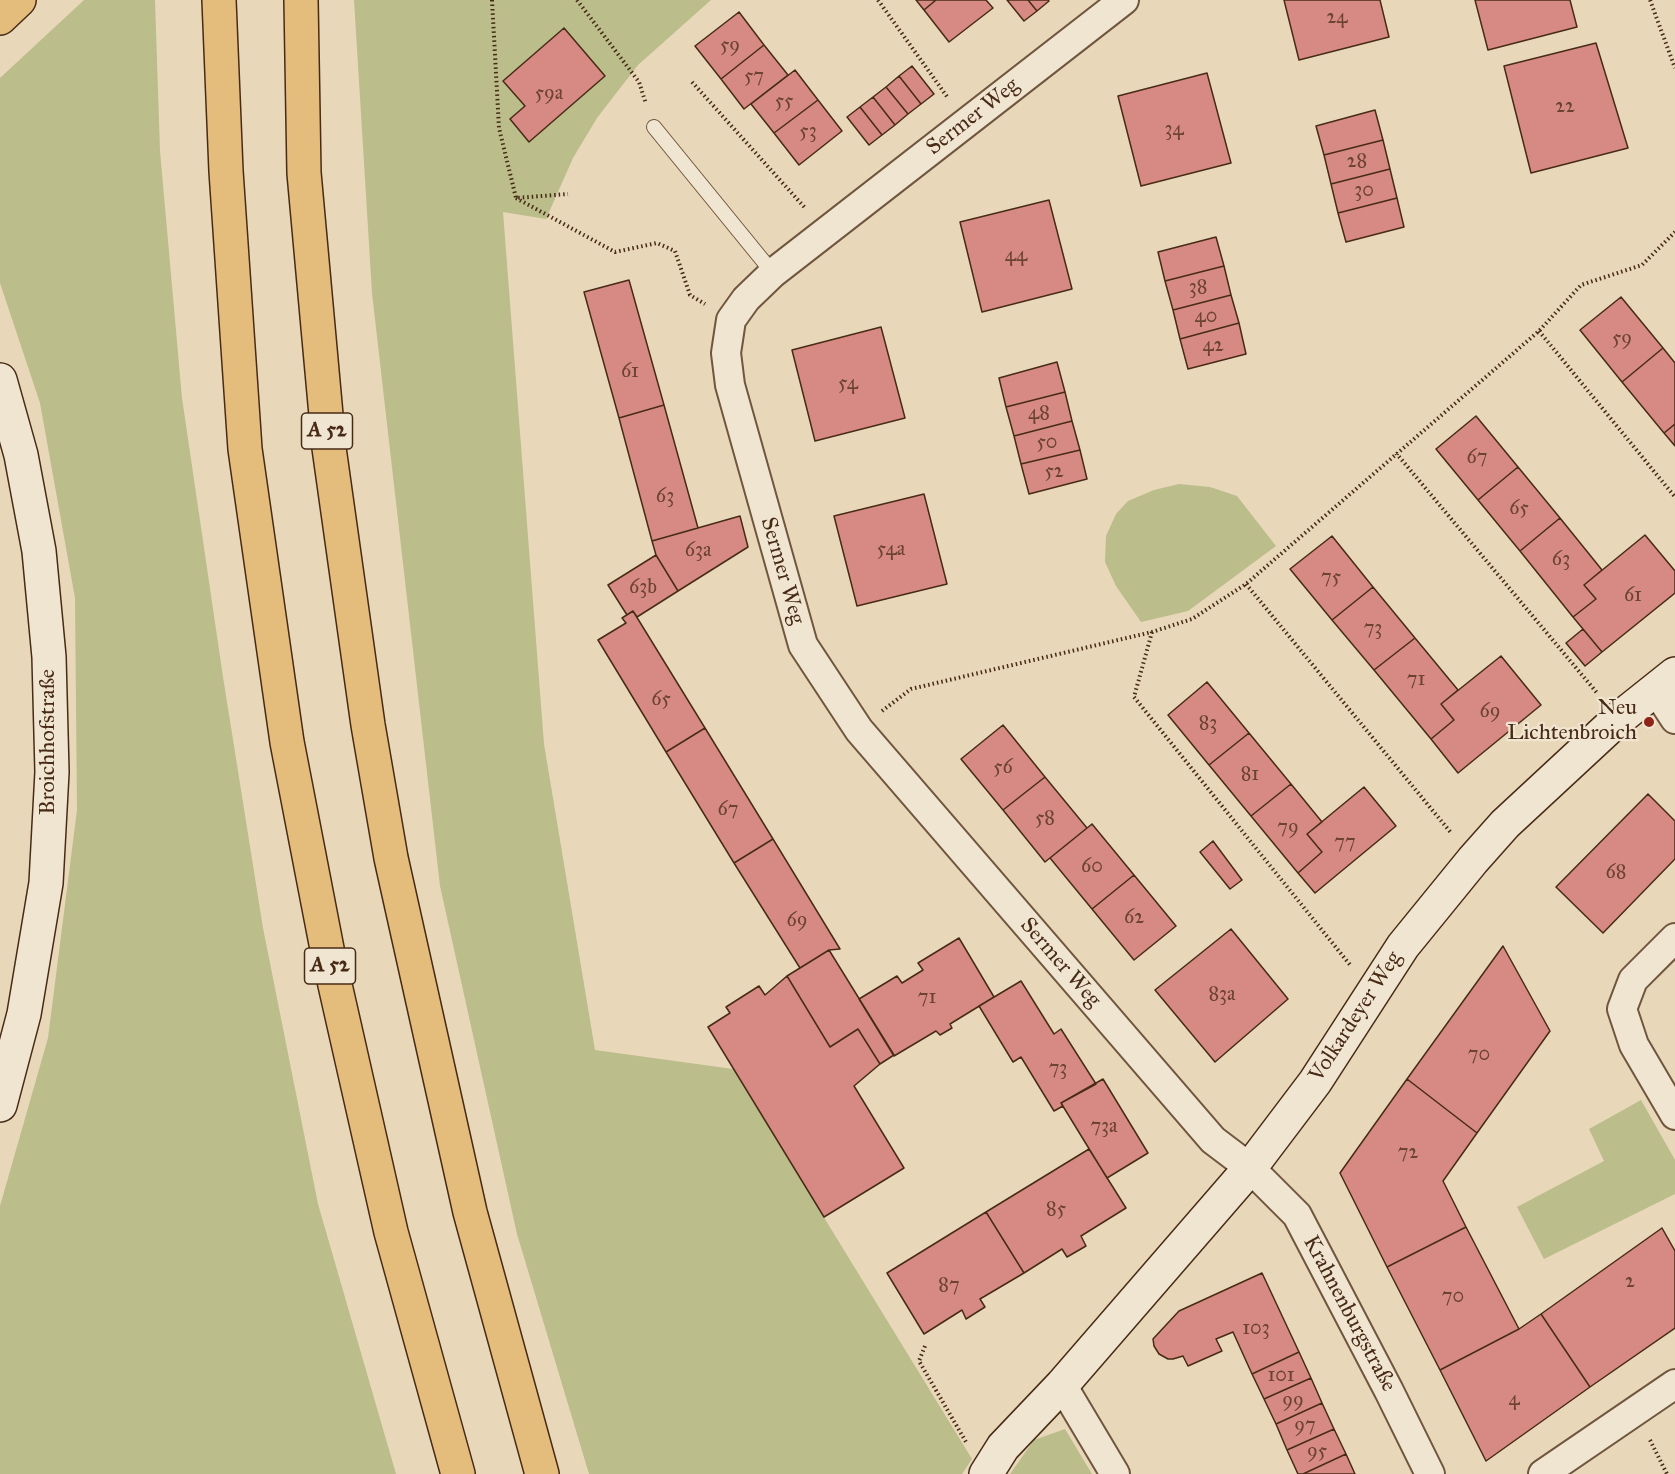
<!DOCTYPE html>
<html>
<head>
<meta charset="utf-8">
<style>
  body { margin:0 }
  canvas { display:block; background:#e8d7b8 }
</style>
</head>
<body>
<canvas width="1675" height="1474"></canvas>
<script>
const context = document.querySelector('canvas').getContext('2d');
context.lineJoin = 'round';
function paint(path, color) {
  context.fillStyle = color;
  context.fill(path, 'evenodd');
}
function poly(rows) {
  const path = new Path2D();
  for (const r of rows) {
    path.moveTo(r[0], r[1]);
    for (let i = 2; i < r.length; i += 2) path.lineTo(r[i], r[i + 1]);
  }
  return path;
}
function trace(path, color, width, dash) {
  context.strokeStyle = color;
  context.lineWidth = width;
  context.lineCap = dash ? 'butt' : 'round';
  context.setLineDash(dash || []);
  context.stroke(path);
}
function drawText(font, color, halo, rows, align = 'center') {
  context.font = font + ' "IM FELL Great Primer",serif';
  context.lineWidth = 4.5;
  context.setLineDash([]);
  context.textBaseline = 'middle';
  context.strokeStyle = halo;
  context.fillStyle = color;
  for (const [text, x, y, turn = 0] of rows) {
    context.save();
    context.translate(x, y);
    context.rotate((+turn || 0) * Math.PI / 180);
    context.textAlign = isNaN(turn) ? turn : align;
    if (halo) context.strokeText(text, 0, 0);
    context.fillText(text, 0, 0);
    context.restore();
  }
}
paint(poly([
  [84,0,155,0,160,151,182,398,223,677,263,928,318,1204,396,1474,0,1474,0,1206,48,1038,77,810,75,598,40,403,0,283,0,78],
  [354,0,711,0,638,65,597,118,573,158,546,219,503,212,544,744,595,1050,733,1069,972,1459,962,1474,589,1474,517,1234,440,886,372,293],
  [1179,484,1210,487,1237,496,1276,546,1188,611,1141,622,1116,586,1105,562,1106,536,1116,514,1128,501,1154,490],
  [1641,1100,1675,1160,1675,1194,1544,1259,1517,1207,1604,1161,1589,1129],
  [1065,1429,1092,1474,1010,1474,1034,1440]
]), '#bbbd8b');
const building = poly([
  [916,0,936,0,924,10,916,0],
  [936,0,986,0,993,8,949,42,924,10,936,0],
  [1007,0,1028,0,1037,11,1024,21,1007,0],
  [1028,0,1048,0,1049,1,1037,11,1028,0],
  [1284,0,1380,0,1389,37,1299,60,1284,0],
  [1475,0,1570,0,1577,27,1488,50,1475,0],
  [739,12,764,45,721,79,695,46,739,12],
  [564,28,605,76,529,142,510,119,525,106,503,81,564,28],
  [1596,43,1628,148,1531,173,1504,66,1596,43],
  [764,45,788,75,744,109,721,79,764,45],
  [912,66,934,94,921,104,899,76,912,66],
  [795,70,818,100,774,133,751,104,795,70],
  [1207,73,1231,163,1141,186,1118,96,1207,73],
  [899,76,921,104,908,114,886,87,899,76],
  [886,87,908,114,895,125,873,97,886,87],
  [873,97,895,125,882,135,860,107,873,97],
  [818,100,842,131,799,165,774,133,818,100],
  [860,107,882,135,869,145,847,117,860,107],
  [1375,110,1383,140,1324,155,1316,126,1375,110],
  [1383,140,1390,169,1331,184,1324,155,1383,140],
  [1390,169,1397,198,1338,213,1331,184,1390,169],
  [1397,198,1404,227,1346,242,1338,213,1397,198],
  [1049,200,1072,289,982,312,960,222,1049,200],
  [1216,237,1224,266,1165,281,1158,252,1216,237],
  [1224,266,1231,295,1173,310,1165,281,1224,266],
  [629,280,664,405,619,418,584,292,629,280],
  [1231,295,1239,323,1180,339,1173,310,1231,295],
  [1621,297,1663,348,1622,382,1580,330,1621,297],
  [1239,323,1246,354,1188,369,1180,339,1239,323],
  [881,327,905,418,815,441,792,350,881,327],
  [1663,348,1675,363,1675,424,1664,433,1622,382,1663,348],
  [1057,362,1065,392,1006,407,999,378,1057,362],
  [1065,392,1072,421,1014,436,1006,407,1065,392],
  [664,405,698,528,652,541,619,418,664,405],
  [1476,416,1518,467,1478,500,1436,449,1476,416],
  [1072,421,1080,450,1021,464,1014,436,1072,421],
  [1675,424,1675,446,1664,433,1675,424],
  [1080,450,1087,479,1029,494,1021,464,1080,450],
  [1518,467,1560,518,1520,551,1478,500,1518,467],
  [924,494,947,584,857,606,834,516,924,494],
  [740,516,748,547,678,591,656,555,652,541,740,516],
  [1560,518,1602,570,1584,585,1596,599,1573,617,1520,551,1560,518],
  [1645,535,1675,571,1675,593,1602,652,1573,617,1596,599,1584,585,1645,535],
  [1332,536,1373,587,1332,620,1290,569,1332,536],
  [656,555,678,591,637,617,633,611,627,615,608,585,656,555],
  [1373,587,1415,638,1374,670,1332,620,1373,587],
  [633,611,705,728,666,752,598,640,626,623,622,618,633,611],
  [1583,629,1602,652,1585,666,1566,643,1583,629],
  [1415,638,1458,690,1441,704,1454,720,1431,739,1374,670,1415,638],
  [1501,656,1541,705,1458,773,1431,739,1454,720,1441,704,1501,656],
  [1207,682,1249,733,1209,765,1168,715,1207,682],
  [1003,725,1045,777,1003,810,961,759,1003,725],
  [705,728,773,839,734,863,666,752,705,728],
  [1249,733,1291,784,1251,816,1209,765,1249,733],
  [1045,777,1087,828,1045,862,1003,810,1045,777],
  [1291,784,1322,822,1307,834,1322,852,1298,873,1251,816,1291,784],
  [1364,787,1396,826,1315,893,1298,873,1322,852,1307,834,1364,787],
  [1648,794,1675,821,1675,859,1603,933,1556,887,1648,794],
  [1092,824,1134,875,1092,909,1050,858,1092,824],
  [773,839,840,949,829,950,800,968,734,863,773,839],
  [1213,841,1242,880,1230,889,1200,852,1213,841],
  [1134,875,1176,926,1134,960,1092,909,1134,875],
  [1231,929,1288,999,1215,1062,1155,990,1231,929],
  [959,938,994,997,950,1024,952,1028,940,1035,936,1031,894,1056,859,999,897,976,902,983,923,970,918,963,959,938],
  [1503,946,1550,1031,1477,1133,1407,1079,1503,946],
  [829,950,894,1055,880,1064,858,1029,830,1047,787,976,829,950],
  [787,976,830,1047,858,1029,880,1064,854,1086,904,1168,824,1217,708,1027,730,1013,726,1007,759,986,765,995,787,976],
  [1021,981,1054,1034,1061,1029,1096,1084,1061,1103,1063,1106,1054,1111,1021,1057,1013,1062,979,1006,1021,981],
  [1103,1079,1148,1153,1107,1178,1061,1103,1103,1079],
  [1407,1079,1477,1133,1443,1181,1466,1227,1387,1267,1340,1173,1407,1079],
  [1089,1149,1126,1208,1081,1236,1086,1246,1067,1257,1062,1249,1024,1273,986,1212,1089,1149],
  [986,1212,1024,1273,980,1299,985,1307,966,1319,962,1310,924,1334,887,1273,986,1212],
  [1466,1227,1519,1329,1440,1370,1387,1267,1466,1227],
  [1662,1228,1675,1251,1675,1328,1590,1387,1541,1314,1662,1228],
  [1262,1273,1299,1352,1252,1374,1233,1332,1216,1339,1222,1351,1188,1366,1183,1356,1173,1359,1168,1359,1159,1354,1154,1346,1153,1339,1179,1311,1262,1273],
  [1541,1314,1590,1387,1486,1461,1440,1370,1519,1329,1541,1314],
  [1299,1352,1311,1378,1264,1399,1252,1374,1299,1352],
  [1311,1378,1322,1403,1276,1424,1264,1399,1311,1378],
  [1322,1403,1334,1429,1287,1450,1276,1424,1322,1403],
  [1334,1429,1346,1454,1303,1474,1298,1474,1287,1450,1334,1429],
  [1346,1454,1355,1474,1303,1474,1346,1454]
]);
paint(building, '#d68a83');
trace(building, '#482b16', 1.5);
const lane = poly([
  [654,127,773,273]
]);
const street = poly([
  [1124,0,773,273,746,299,731,320,726,353,730,385,803,645,859,730,1213,1140,1250,1168,1297,1215,1389,1391,1430,1474],
  [1656,690,1675,719],
  [1675,938,1633,980,1622,1009,1634,1045,1675,1115],
  [1062,1385,1115,1474],
  [1543,1474,1675,1384]
]);
const secondary = poly([
  [0,380,21,455,39,551,49,657,52,772,46,883,24,1014,0,1105],
  [986,1474,1003,1447,1062,1385,1250,1168,1315,1082,1403,946,1473,860,1505,824,1616,721,1675,674]
]);
const highway = poly([
  [219,0,226,171,245,449,287,742,328,954,391,1232,458,1474],
  [301,0,304,173,329,448,368,725,391,858,470,1212,542,1474],
  [0,18,19,0]
]);
trace(lane, '#70563e', 16);
trace(street, '#70563e', 32);
trace(secondary, '#482b16', 36);
trace(highway, '#482b16', 36);
trace(poly([
  [492,0,499,128,516,198,568,194],
  [577,0,639,82,646,104],
  [878,0,948,98],
  [1650,0,1675,68],
  [692,82,806,209],
  [516,198,615,252,657,243,675,251,690,295,705,304],
  [1539,331,1675,497],
  [1396,453,1598,694],
  [1246,584,1452,834],
  [1152,632,1134,697,1351,966],
  [882,711,911,689,1152,632,1192,619,1246,584,1539,331,1581,285,1642,265,1675,232],
  [925,1346,919,1361,966,1442],
  [1650,1440,1667,1474]
]), '#482b16', 4, [1.5, 3]);
trace(lane, '#f0e5d1', 14);
trace(street, '#f0e5d1', 28);
trace(secondary, '#f0e5d1', 33);
trace(highway, '#e4bc7c', 33);
for (const [x, y, r, color] of [
  [1649,722,6,"#8f2418"]
]) {
  const dot = new Path2D();
  dot.arc(x, y, r, 0, 2 * Math.PI);
  context.fillStyle = color;
  context.fill(dot);
  trace(dot, '#f0e5d1', 2);
}
drawText('20px', '#6c4331', null, [
  ["24",1337,18],
  ["59",730,46],
  ["57",754,77],
  ["59a",549,94],
  ["55",784,102],
  ["22",1565,107],
  ["34",1174,130],
  ["53",808,132],
  ["28",1357,162],
  ["30",1364,191],
  ["44",1016,256],
  ["38",1198,288],
  ["40",1206,317],
  ["59",1622,339],
  ["42",1213,346],
  ["61",630,372],
  ["54",848,384],
  ["48",1039,414],
  ["50",1047,443],
  ["67",1477,458],
  ["52",1054,472],
  ["63",665,497],
  ["65",1519,509],
  ["54a",891,550],
  ["63a",698,551],
  ["63",1561,560],
  ["75",1331,578],
  ["63b",643,588],
  ["61",1633,596],
  ["73",1373,629],
  ["71",1416,680],
  ["65",661,700],
  ["69",1490,712],
  ["83",1208,724],
  ["56",1003,768],
  ["81",1250,775],
  ["67",728,810],
  ["58",1045,819],
  ["79",1288,828],
  ["77",1345,843],
  ["60",1092,867],
  ["68",1616,873],
  ["62",1134,918],
  ["69",797,921],
  ["83a",1222,995],
  ["71",927,998],
  ["70",1479,1055],
  ["73",1058,1069],
  ["73a",1104,1127],
  ["72",1408,1153],
  ["85",1056,1210],
  ["2",1630,1282],
  ["87",949,1286],
  ["70",1453,1297],
  ["103",1256,1329],
  ["101",1281,1376],
  ["4",1514,1400],
  ["99",1293,1401],
  ["97",1305,1426],
  ["95",1317,1452]
]);
for (const [x, y, w] of [
  [327,431,51],
  [330,966,51]
]) {
  const box = new Path2D();
  box.roundRect(x - w / 2, y - 18, w, 36, 4.5);
  context.fillStyle = '#f0e5d1';
  context.fill(box);
  trace(box, '#482b16', 1.5);
}
drawText('bold 21px', '#482b16', null, [
  ["A 52",327,431],
  ["A 52",330,966]
]);
drawText('22px', '#482b16', '#f0e5d1', [
  ["Sermer Weg",973,117,-38],
  ["Sermer Weg",782,571,74],
  ["Broichhofstraße",49,742,-90],
  ["Sermer Weg",1060,963,49],
  ["Volkardeyer Weg",1356,1017,-57],
  ["Krahnenburgstraße",1349,1314,62]
]);
drawText('22px', '#482b16', '#f0e5d1', [
  ["Neu",1637,709],
  ["Lichtenbroich",1637,734]
], 'right');
</script>
</body>
</html>
